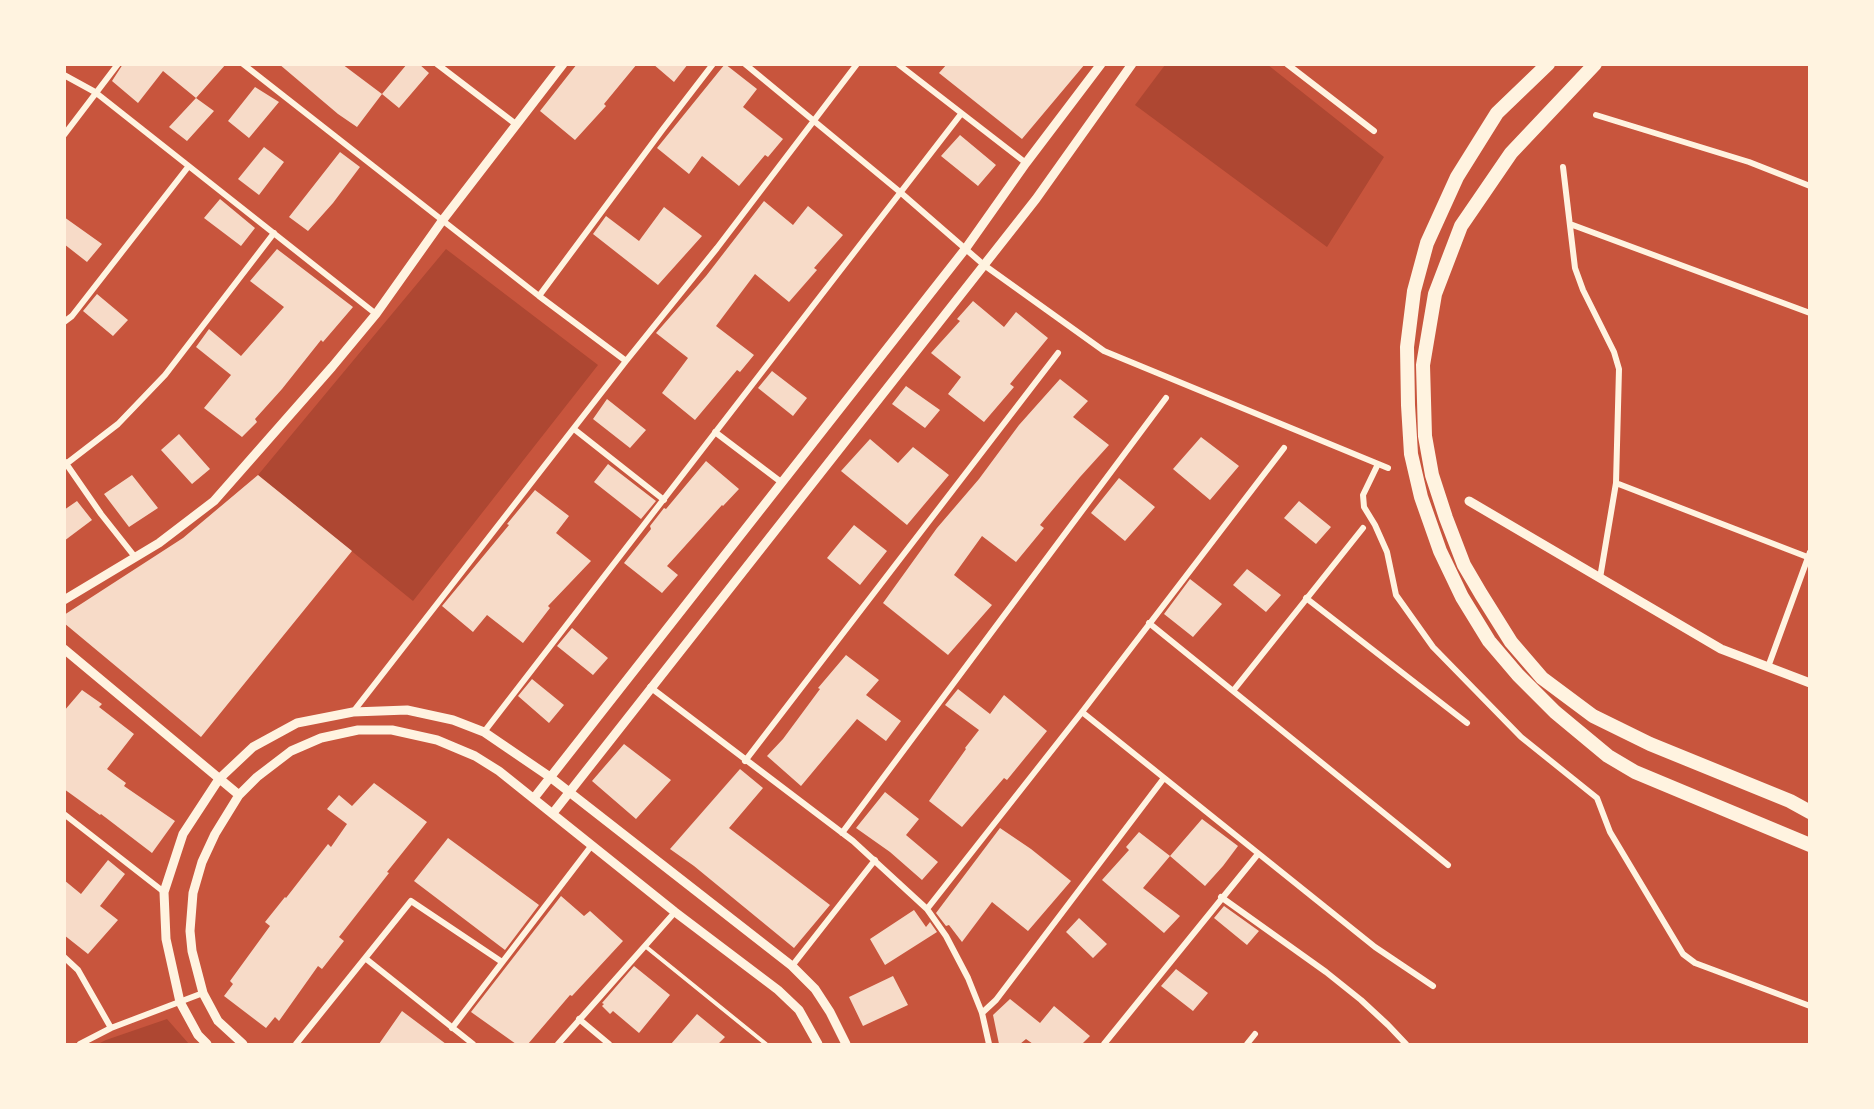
<!DOCTYPE html>
<html>
<head>
<meta charset="utf-8">
<style>
  body { margin:0 }
  #map { position:relative; width:1874px; height:1109px; overflow:hidden; background:#c8553d; font-family:Rubik,sans-serif }
  canvas { display:block }
  .frame { position:absolute; inset:0; border:66px solid #fff3e0; pointer-events:none }
</style>
</head>
<body>
<div id="map">
<canvas width="1874" height="1109"></canvas>
<div class="frame"></div>
</div>
<script>
const context = document.querySelector('canvas').getContext('2d');
context.lineJoin = 'round';
function paint(path, color) {
  context.fillStyle = color;
  context.fill(path, 'evenodd');
}
function poly(rows) {
  const path = new Path2D();
  for (const r of rows) {
    path.moveTo(r[0], r[1]);
    for (let i = 2; i < r.length; i += 2) path.lineTo(r[i], r[i + 1]);
  }
  return path;
}
function trace(path, color, width, dash) {
  context.strokeStyle = color;
  context.lineWidth = width;
  context.lineCap = dash ? 'butt' : 'round';
  context.setLineDash(dash || []);
  context.stroke(path);
}
paint(poly([
  [1165,65,1268,65,1384,157,1327,247,1135,105],
  [446,249,598,365,413,601,258,475],
  [167,1019,189,1044,98,1044,106,1040]
]), '#ae4732');
paint(poly([
  [123,64,226,64,196,98,163,71,138,103,112,81],
  [279,64,342,64,382,94,357,127,338,114],
  [407,64,419,64,429,73,399,108,382,94],
  [577,64,637,64,604,104,606,106,575,140,540,111],
  [653,64,688,64,674,82],
  [725,64,757,89,743,107,783,139,768,157,765,155,739,186,702,156,689,174,657,148],
  [947,64,1085,64,1022,139,939,73],
  [255,87,279,102,249,138,228,121],
  [196,98,214,111,187,141,169,127],
  [960,135,996,165,978,186,941,156],
  [264,147,284,162,259,195,238,179],
  [340,152,360,167,333,203,308,231,289,217],
  [220,199,255,228,241,246,204,218],
  [764,201,793,225,808,206,843,235,814,268,817,270,789,302,755,274,716,326,754,355,740,372,737,370,695,420,662,393,688,358,656,333,706,276],
  [664,207,702,236,658,285,593,234,606,216,639,241],
  [64,217,102,244,87,262,64,244],
  [277,249,353,307,323,342,321,340,282,389,255,419,257,422,242,437,204,408,231,375,196,347,209,329,241,356,284,307,250,281],
  [97,294,128,320,113,336,83,311],
  [973,301,1004,327,1016,312,1048,338,1010,384,1014,387,984,422,948,394,961,377,931,353,960,321,957,319],
  [772,371,807,398,793,416,758,388],
  [1060,379,1088,401,1073,417,1109,445,1080,477,1040,525,1044,528,1016,562,982,536,954,575,992,605,948,655,883,603,937,528,979,479,1019,425],
  [906,386,940,410,925,428,892,404],
  [607,399,646,430,630,448,593,419],
  [179,434,210,469,192,484,161,450],
  [1201,437,1239,466,1210,500,1173,469],
  [870,439,898,463,913,447,949,475,907,525,841,471],
  [706,461,739,489,723,506,722,505,667,566,678,575,662,593,624,563,651,529,650,526,664,508,666,509],
  [608,464,656,501,641,519,594,482],
  [132,475,158,508,129,527,104,494],
  [258,475,352,551,201,737,64,623,64,615,183,538],
  [1119,478,1155,507,1125,541,1091,513],
  [535,490,569,516,556,533,591,561,548,606,550,608,523,643,487,615,473,632,442,606,509,525,507,524],
  [77,501,92,520,64,541,64,510],
  [1299,501,1331,527,1316,544,1284,518],
  [854,525,887,551,860,585,827,558],
  [1247,569,1281,595,1266,612,1233,585],
  [1190,579,1222,604,1193,637,1164,614],
  [572,628,608,658,593,675,557,646],
  [846,655,879,680,866,695,901,721,886,741,857,719,801,786,767,756,783,739,820,689,818,688],
  [532,679,564,705,549,723,518,696],
  [958,689,990,714,1004,695,1047,731,1007,780,1004,778,962,827,929,801,966,749,965,748,979,730,945,705],
  [82,690,102,704,99,707,134,734,107,769,126,783,124,786,175,821,152,853,101,814,100,815,64,789,64,711],
  [624,744,671,780,636,819,592,781],
  [740,769,763,788,729,828,830,905,794,948,694,866,670,849],
  [374,783,427,822,387,872,389,873,339,937,344,941,322,969,318,966,279,1021,275,1017,266,1028,224,996,233,984,230,981,270,926,265,922,285,897,286,898,328,844,331,847,347,824,327,809,339,795,352,806],
  [885,792,919,819,906,835,938,862,922,880,890,852,856,828],
  [1202,819,1238,846,1223,866,1205,886,1170,856,1143,888,1180,916,1164,933,1102,880,1129,850,1126,847,1139,832,1170,856],
  [1000,828,1031,849,1071,881,1028,931,992,902,962,942,949,925,946,926,936,913],
  [448,838,539,905,505,950,414,881],
  [108,860,125,874,100,906,118,920,88,954,64,935,64,880,81,894],
  [561,896,584,916,590,911,623,941,572,996,570,995,528,1044,516,1044,471,1012],
  [1224,906,1259,931,1247,945,1214,918],
  [914,910,926,927,930,922,937,932,885,965,870,939],
  [1079,918,1107,944,1093,958,1066,932],
  [634,966,670,995,639,1033,613,1011,610,1014,602,1006,604,1004,602,1003],
  [1176,969,1208,993,1193,1011,1161,986],
  [893,976,908,1005,863,1026,849,997],
  [1010,999,1040,1023,1054,1006,1090,1036,1082,1044,1033,1044,1026,1039,1020,1044,999,1044,993,1015],
  [402,1011,446,1044,379,1044],
  [697,1014,725,1037,718,1044,671,1044]
]), '#f7dbc8');
trace(poly([
  [645,946,766,1044]
]), '#fff3e0', 4);
trace(poly([
  [243,64,539,296,626,361],
  [437,64,517,125],
  [745,64,900,192,984,265,1104,351,1388,468],
  [898,64,1026,163],
  [1287,64,1374,131],
  [64,75,95,92,376,314],
  [1596,115,1749,162,1810,186],
  [64,135,118,64],
  [1563,167,1575,268,1583,290,1614,352,1619,369,1616,483,1600,578],
  [1570,224,1810,313],
  [539,296,663,129,713,64],
  [64,322,72,316,188,167],
  [574,429,664,500],
  [715,432,781,482],
  [65,462,101,514,135,557],
  [66,464,118,424,165,375,274,233],
  [1378,464,1363,495,1364,507,1375,525,1387,552,1396,595,1433,647,1521,737,1597,798,1610,832,1683,954,1695,963,1810,1006],
  [1616,483,1810,558],
  [1306,598,1467,723],
  [1149,623,1448,865],
  [1768,667,1810,552],
  [650,687,853,841,927,909,946,936,968,978,982,1013,989,1044],
  [1233,691,1363,528],
  [353,712,626,361,717,248,857,64],
  [1082,712,1375,947,1433,986],
  [484,732,961,114],
  [745,761,1058,353],
  [64,814,164,892],
  [842,833,1166,398],
  [1221,897,1326,972,1361,1000,1388,1025,1406,1044],
  [927,909,1082,712,1284,448],
  [64,957,78,970,111,1028],
  [365,958,473,1044],
  [792,966,875,860],
  [982,1013,996,1000,1164,778],
  [579,1019,609,1044],
  [452,1028,592,845],
  [80,1044,111,1028,203,993],
  [296,1044,411,901,502,962],
  [558,1044,675,912],
  [1104,1044,1258,854],
  [1247,1044,1255,1034]
]), '#fff3e0', 6);
trace(poly([
  [1469,501,1721,649,1810,683],
  [64,600,159,543,214,501,332,367,376,314,442,221,563,64],
  [64,649,239,795],
  [534,798,966,248,1026,163,1101,64],
  [553,813,1036,199,1132,64],
  [207,1044,198,1035,180,1002,166,939,164,892,183,834,219,779,253,747,297,723,353,712,407,710,453,720,484,732,550,777,792,966,815,989,830,1012,846,1044],
  [243,1044,218,1021,203,993,192,951,190,931,193,893,202,862,215,834,239,795,257,777,291,751,321,738,358,730,392,730,437,740,475,756,499,771,675,912,778,990,799,1010,818,1044]
]), '#fff3e0', 9);
trace(poly([
  [1548,64,1497,113,1457,177,1427,243,1414,291,1407,347,1408,405,1411,454,1421,497,1440,551,1462,597,1489,641,1518,675,1555,712,1608,756,1635,772,1810,845],
  [1595,64,1511,153,1461,226,1435,294,1423,365,1425,436,1432,475,1446,518,1464,565,1481,594,1511,642,1542,678,1593,716,1650,744,1790,801,1810,812]
]), '#fff3e0', 14);
</script>
</body>
</html>
